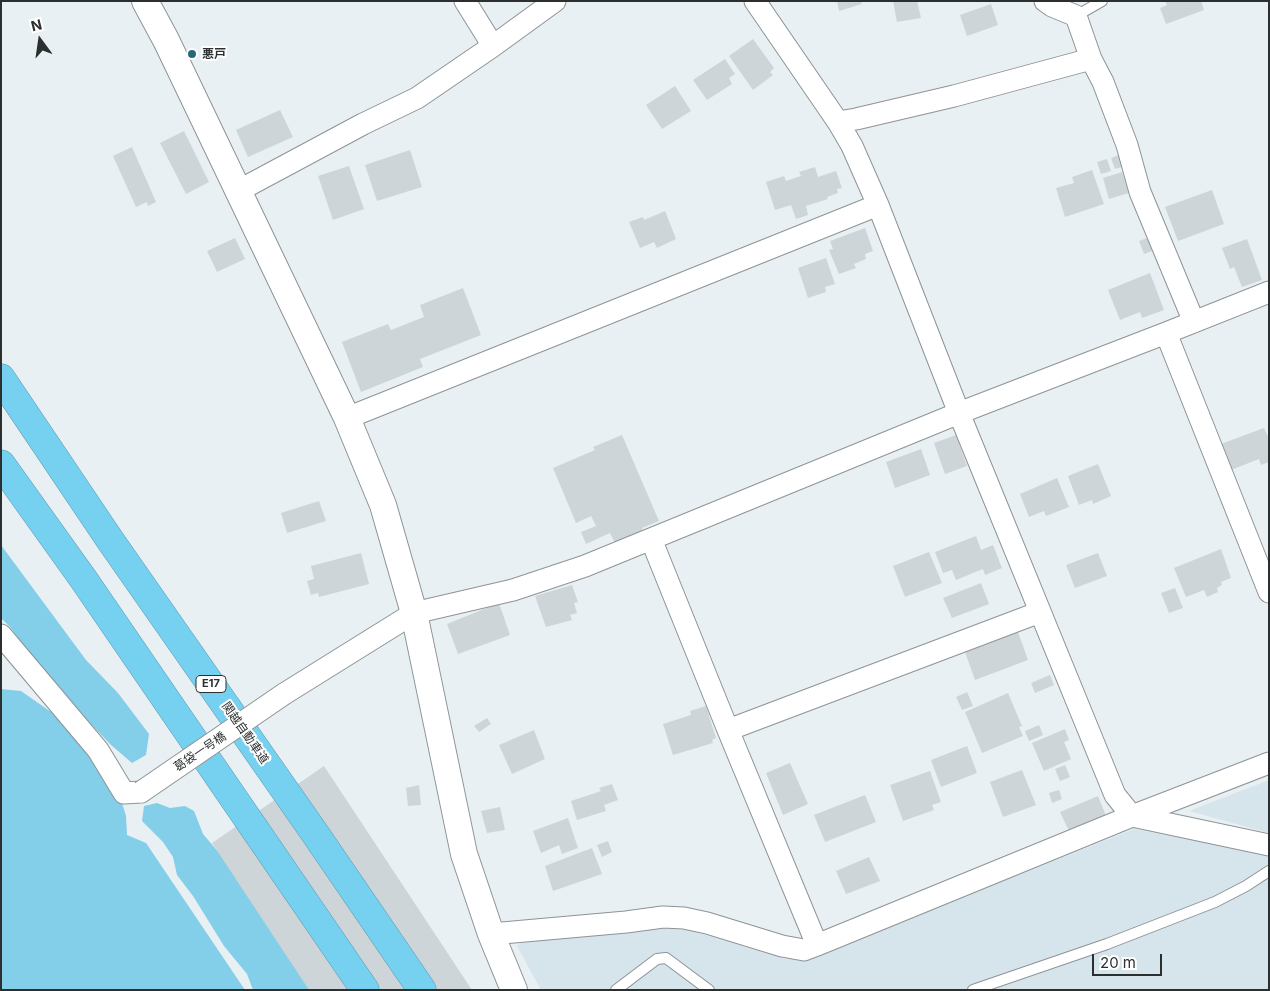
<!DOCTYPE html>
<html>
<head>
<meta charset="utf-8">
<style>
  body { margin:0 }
  #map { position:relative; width:1270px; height:991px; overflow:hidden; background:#e8f0f3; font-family:Inter,sans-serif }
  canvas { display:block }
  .frame { position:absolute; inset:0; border:2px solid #2c2f30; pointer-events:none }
  .north { position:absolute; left:15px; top:15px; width:50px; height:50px; -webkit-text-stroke:4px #fff; paint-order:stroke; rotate:346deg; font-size:14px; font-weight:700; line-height:20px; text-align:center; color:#2c2f30 }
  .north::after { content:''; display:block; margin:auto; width:18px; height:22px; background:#2c2f30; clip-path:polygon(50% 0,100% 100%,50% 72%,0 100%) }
  .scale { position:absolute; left:1092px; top:954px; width:70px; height:22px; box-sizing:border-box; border:2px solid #2c2f30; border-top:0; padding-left:6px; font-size:15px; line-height:18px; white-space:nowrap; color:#2c2f30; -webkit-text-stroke:4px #fff; paint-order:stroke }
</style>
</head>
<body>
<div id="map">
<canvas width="1270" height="991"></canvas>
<div class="frame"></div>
<div class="north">N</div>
<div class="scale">20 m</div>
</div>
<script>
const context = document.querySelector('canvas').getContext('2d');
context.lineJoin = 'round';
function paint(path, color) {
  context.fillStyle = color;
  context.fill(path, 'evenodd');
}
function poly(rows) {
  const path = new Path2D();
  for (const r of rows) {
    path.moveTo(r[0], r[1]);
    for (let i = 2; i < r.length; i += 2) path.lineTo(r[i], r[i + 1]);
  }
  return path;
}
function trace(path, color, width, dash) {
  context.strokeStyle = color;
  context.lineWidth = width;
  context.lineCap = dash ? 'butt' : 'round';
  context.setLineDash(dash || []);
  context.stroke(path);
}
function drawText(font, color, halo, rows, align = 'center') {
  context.font = font + ' Inter,"Noto Sans JP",sans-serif';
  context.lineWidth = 4;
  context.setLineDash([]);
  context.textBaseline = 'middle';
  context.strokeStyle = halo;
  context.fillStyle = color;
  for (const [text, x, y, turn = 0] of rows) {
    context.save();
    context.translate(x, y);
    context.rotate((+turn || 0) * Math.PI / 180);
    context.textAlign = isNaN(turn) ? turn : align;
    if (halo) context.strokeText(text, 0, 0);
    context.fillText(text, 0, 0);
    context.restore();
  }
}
paint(poly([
  [1269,780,1269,833,1189,811],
  [1134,829,1251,851,1269,857,1269,990,541,990,517,946,522,940,657,928,688,930,786,959,811,957]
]), '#d6e5eb');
paint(poly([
  [1,545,86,660,118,693,149,734,146,755,132,763,111,745,51,683,10,627,1,618],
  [1,689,21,691,54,714,71,732,93,762,107,785,122,803,126,816,127,835,146,843,245,990,1,990],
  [157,803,170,808,185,806,194,811,203,834,226,861,314,990,253,990,247,974,224,946,193,896,177,875,173,857,163,842,142,821,144,806]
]), '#83cee8');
paint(poly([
  [837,1,861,1,862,4,839,11],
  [893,1,917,1,921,18,897,22],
  [1165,1,1201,1,1204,10,1166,24,1160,8,1167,5],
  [991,4,998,25,967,36,960,15],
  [753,39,774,68,770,72,773,75,753,90,729,56],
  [725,59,735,74,729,78,732,84,707,100,693,80],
  [675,86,691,111,662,129,646,105],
  [280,110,293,137,248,157,236,130],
  [184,131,209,182,186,194,160,143],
  [132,147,156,202,148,206,147,202,136,207,113,156],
  [410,150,422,187,377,201,365,165],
  [1121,154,1125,166,1115,169,1111,158],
  [1107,159,1111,171,1101,174,1097,162],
  [349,166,364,209,333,220,318,176],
  [815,167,818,177,836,171,842,188,837,189,838,193,827,197,828,199,806,206,808,215,796,219,791,205,775,210,766,182,784,176,786,181,801,176,799,172],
  [1092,170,1104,204,1065,217,1056,188,1074,183,1072,177],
  [1122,172,1129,193,1109,199,1103,178],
  [1212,190,1224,224,1178,241,1165,207],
  [665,211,676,239,657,248,654,242,640,248,629,222,643,217,644,220],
  [865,228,873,251,865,254,866,259,854,264,856,268,839,274,829,250,833,249,830,241],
  [1150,237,1155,250,1144,254,1139,241],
  [235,238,245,259,217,272,207,251],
  [1247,239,1262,280,1242,287,1234,267,1230,269,1222,248],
  [826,258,835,284,825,287,826,292,808,298,798,268],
  [1150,273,1164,310,1142,318,1140,312,1120,320,1108,290],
  [463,288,481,335,420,359,423,367,361,392,342,342,388,324,391,330,424,317,420,305],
  [1264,428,1269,439,1269,462,1261,465,1259,459,1231,470,1221,444],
  [622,435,659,521,642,528,644,533,616,545,610,533,586,544,581,532,596,526,591,516,576,523,553,468,595,450,593,447],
  [956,435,967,466,945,474,934,443],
  [921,449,930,475,895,488,886,462],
  [1098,464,1111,496,1093,504,1092,500,1079,505,1068,476],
  [1057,478,1069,507,1046,516,1044,511,1029,517,1020,494],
  [319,501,326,521,287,533,281,513],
  [976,536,981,550,993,545,1002,568,985,575,983,569,956,580,952,570,943,573,935,552],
  [1221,549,1231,578,1221,582,1222,585,1217,588,1218,592,1207,597,1204,590,1186,597,1174,568],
  [929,552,942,583,905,597,893,566],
  [361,553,369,584,319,597,318,593,311,595,307,581,314,579,311,566],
  [1098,553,1107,576,1075,588,1066,565],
  [981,583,989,604,952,618,943,598],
  [572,585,578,602,574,603,577,613,570,615,572,620,546,627,535,596],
  [1175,588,1183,608,1169,613,1161,593],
  [499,603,510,635,458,654,447,624],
  [1018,632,1028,660,975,680,965,652],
  [1050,675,1054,685,1035,693,1031,683],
  [967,692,973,706,962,710,956,697],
  [1008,693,1022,726,1019,727,1023,736,982,753,965,712],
  [706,706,716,738,712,740,713,743,673,755,663,724,691,715,690,711],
  [487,718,491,724,479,732,474,726],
  [1039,725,1043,735,1029,741,1025,731],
  [1065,729,1069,740,1064,742,1071,759,1044,771,1032,743],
  [534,730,545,759,512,774,499,745],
  [967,746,977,773,941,787,931,760],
  [790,763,808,804,783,815,766,773],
  [1065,765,1070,777,1060,781,1055,769],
  [324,766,472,990,309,990,212,843],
  [1022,770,1036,805,1003,817,990,782],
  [930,771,941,802,932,805,934,810,903,821,890,785],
  [612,784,618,800,604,805,606,811,577,820,571,801,601,791,599,788],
  [419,785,421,805,408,806,406,788],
  [1059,790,1062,799,1052,803,1049,793],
  [865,795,876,822,825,842,814,815],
  [1098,796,1106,816,1069,831,1060,812],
  [500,807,505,830,487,833,481,811],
  [568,818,578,848,562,854,559,845,541,853,533,831],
  [608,841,612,852,602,857,597,845],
  [592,848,602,874,553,891,545,866],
  [869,857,880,881,846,894,836,871]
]), '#cdd5d8');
const service = poly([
  [1076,16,1102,1],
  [616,990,657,959,666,958,709,990],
  [973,990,1107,944,1215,902,1246,886,1269,871]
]);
const minor = poly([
  [465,1,493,46],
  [755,1,838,122,852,146,878,205,959,413,1115,795,1132,816,1269,845],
  [1045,1,1052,6,1076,16,1091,59,1103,82,1127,145,1140,192,1194,322],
  [838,122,856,119,954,96,1091,59],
  [238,191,363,124,417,98,493,46,555,1],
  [1166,333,1269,592],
  [347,418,878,205],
  [651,539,728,730,817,945,1132,816,1269,763],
  [1,635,98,750,124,793,141,792],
  [284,694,414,613,513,590,585,566,959,413,1166,333,1269,292],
  [728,730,1040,612],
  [491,934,626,922,663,917,684,918,707,923,782,946,804,950,817,945]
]);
const tertiary = poly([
  [145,1,166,40,347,418,383,505,414,613,464,854,491,934,514,990]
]);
const motorway = poly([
  [1,378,110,540,314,832,422,990],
  [1,464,84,580,365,990]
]);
trace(service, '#8d9396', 12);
trace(minor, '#8d9396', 23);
trace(tertiary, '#8d9396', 28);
trace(motorway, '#5c98ad', 29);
trace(service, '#fff', 10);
trace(minor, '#fff', 21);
trace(tertiary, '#fff', 26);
trace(motorway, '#76d1f1', 28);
const minorBridge = poly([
  [141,792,284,694]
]);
trace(minorBridge, '#8d9396', 23, []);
trace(minorBridge, '#fff', 21);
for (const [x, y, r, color] of [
  [192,54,5,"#27677c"]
]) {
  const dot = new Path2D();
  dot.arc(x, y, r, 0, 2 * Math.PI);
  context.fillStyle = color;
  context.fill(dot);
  trace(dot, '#fff', 2);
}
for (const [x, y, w] of [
  [211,684,30]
]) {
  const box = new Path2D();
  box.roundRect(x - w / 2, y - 8.5, w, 17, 4);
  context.fillStyle = '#fff';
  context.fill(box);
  trace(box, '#2c2f30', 1);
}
drawText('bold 11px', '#2c2f30', null, [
  ["E17",211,684]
]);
drawText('bold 12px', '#2c2f30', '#fff', [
  ["悪戸",202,54]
], 'left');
drawText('12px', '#2c2f30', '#fff', [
  ["関越自動車道",245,733,55],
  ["葛袋一号橋",200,752,-34]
]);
</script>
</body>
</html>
